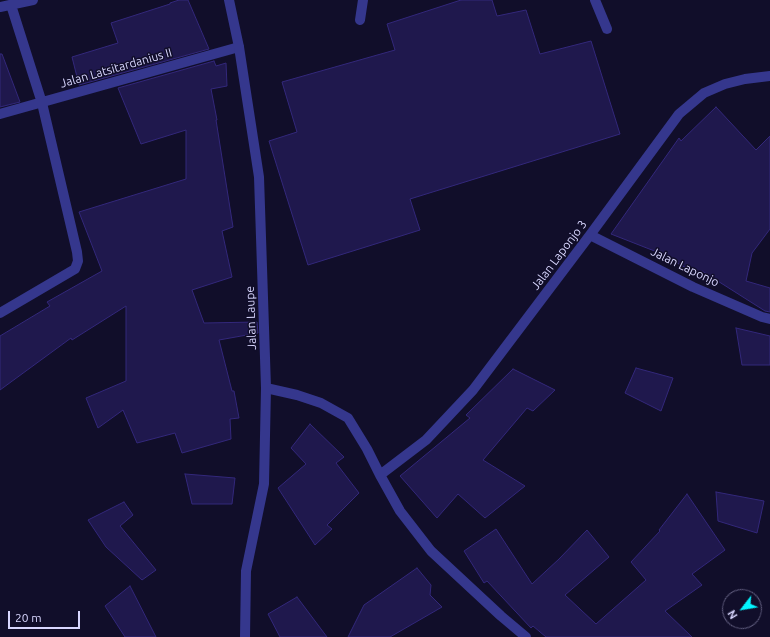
<!DOCTYPE html>
<html>
<head>
<meta charset="utf-8">
<style>
  body { margin:0 }
  #map { position:relative; width:770px; height:637px; overflow:hidden; background:#110e2a; font-family:Ubuntu,sans-serif }
  canvas { display:block }
  .north { position:absolute; left:722px; top:589px; width:40px; height:40px; box-sizing:border-box; background:#110e2a; border:1px solid #615e7f; border-radius:50%; rotate:239deg; font-size:11px; font-weight:700; line-height:16px; text-align:center; color:#d9d7ff }
  .north::after { content:''; display:block; margin:auto; width:14px; height:18px; background:#03f5ff; clip-path:polygon(50% 0,100% 100%,50% 72%,0 100%) }
  .scale { position:absolute; left:8px; top:611px; width:72px; height:18px; box-sizing:border-box; border:2px solid #d9d7ff; border-top:0; padding-left:5px; font-size:12px; line-height:14px; white-space:nowrap; color:#d9d7ff; -webkit-text-stroke:3px #110e2a; paint-order:stroke }
</style>
</head>
<body>
<div id="map">
<canvas width="770" height="637"></canvas>
<div class="north">N</div>
<div class="scale">20 m</div>
</div>
<script>
const context = document.querySelector('canvas').getContext('2d');
context.lineJoin = 'round';
function paint(path, color) {
  context.fillStyle = color;
  context.fill(path, 'evenodd');
}
function poly(rows) {
  const path = new Path2D();
  for (const r of rows) {
    path.moveTo(r[0], r[1]);
    for (let i = 2; i < r.length; i += 2) path.lineTo(r[i], r[i + 1]);
  }
  return path;
}
function trace(path, color, width, dash) {
  context.strokeStyle = color;
  context.lineWidth = width;
  context.lineCap = dash ? 'butt' : 'round';
  context.setLineDash(dash || []);
  context.stroke(path);
}
function drawText(font, color, halo, rows, align = 'center') {
  context.font = font + ' Ubuntu,sans-serif';
  context.lineWidth = 3;
  context.setLineDash([]);
  context.textBaseline = 'middle';
  context.strokeStyle = halo;
  context.fillStyle = color;
  for (const [text, x, y, turn = 0] of rows) {
    context.save();
    context.translate(x, y);
    context.rotate((+turn || 0) * Math.PI / 180);
    context.textAlign = isNaN(turn) ? turn : align;
    if (halo) context.strokeText(text, 0, 0);
    context.fillText(text, 0, 0);
    context.restore();
  }
}
const building = poly([
  [179,0,188,0,209,49,79,85,72,57,118,43,111,23,170,4,170,3,179,0],
  [461,0,492,0,497,16,526,10,540,54,591,41,620,134,410,199,420,230,308,265,269,141,297,132,282,82,395,50,387,24,461,0],
  [0,54,2,54,20,102,0,107,0,54],
  [214,61,216,66,226,63,227,86,211,89,217,120,216,120,233,227,222,231,232,277,192,290,204,323,257,322,258,333,219,340,232,391,234,391,239,418,230,419,231,439,182,453,175,433,137,443,123,410,98,428,86,398,126,381,126,306,72,340,71,338,0,390,0,336,50,306,47,302,102,271,79,212,186,179,186,130,141,144,118,88,214,61],
  [716,107,756,150,770,136,770,229,752,253,746,281,770,288,770,312,765,311,702,271,699,275,657,252,611,234,679,138,681,141,716,107],
  [736,328,770,336,770,365,742,365,736,328],
  [636,368,673,378,661,411,625,393,636,368],
  [513,369,555,390,533,411,527,408,483,460,525,486,485,518,458,494,437,518,400,476,470,418,466,415,513,369],
  [310,424,344,457,336,463,359,493,327,525,332,529,315,545,278,488,306,464,291,448,310,424],
  [185,474,235,478,232,504,192,504,185,474],
  [716,492,764,501,757,533,718,521,716,492],
  [687,494,725,550,692,574,702,585,665,611,692,637,546,637,533,626,531,628,487,581,484,583,464,551,496,529,532,584,559,559,587,530,609,557,565,595,596,624,646,580,631,562,660,531,659,530,687,494],
  [124,502,133,515,120,526,156,570,142,580,106,547,88,520,124,502],
  [417,568,431,585,430,595,442,607,390,637,348,637,364,605,417,568],
  [130,586,156,637,125,637,105,606,130,586],
  [297,597,327,637,280,637,268,614,297,597]
]);
paint(building, '#1f184d');
trace(building, '#33287b', 1);
trace(poly([
  [595,0,607,29],
  [360,20,363,0]
]), '#35378d', 10);
trace(poly([
  [0,7,33,0],
  [0,114,239,47],
  [590,235,693,287,762,317,770,319],
  [0,313,75,269,78,261,77,252,42,103,11,5],
  [266,388,297,395,321,403,348,418,367,449,380,475,400,511,431,551,501,616,526,637],
  [380,475,426,440,473,390,590,235,679,114,704,93,725,84,745,79,770,76]
]), '#35378d', 10);
trace(poly([
  [229,0,239,47,259,177,266,388,264,484,246,571,245,637]
]), '#35378d', 10);
drawText('12px', '#d9d7ff', '#110e2a', [
  ["Jalan Latsitardanius II",116,68,-16],
  ["Jalan Laponjo 3",559,255,-53],
  ["Jalan Laponjo",685,267,26],
  ["Jalan Laupe",251,318,-92]
]);
</script>
</body>
</html>
